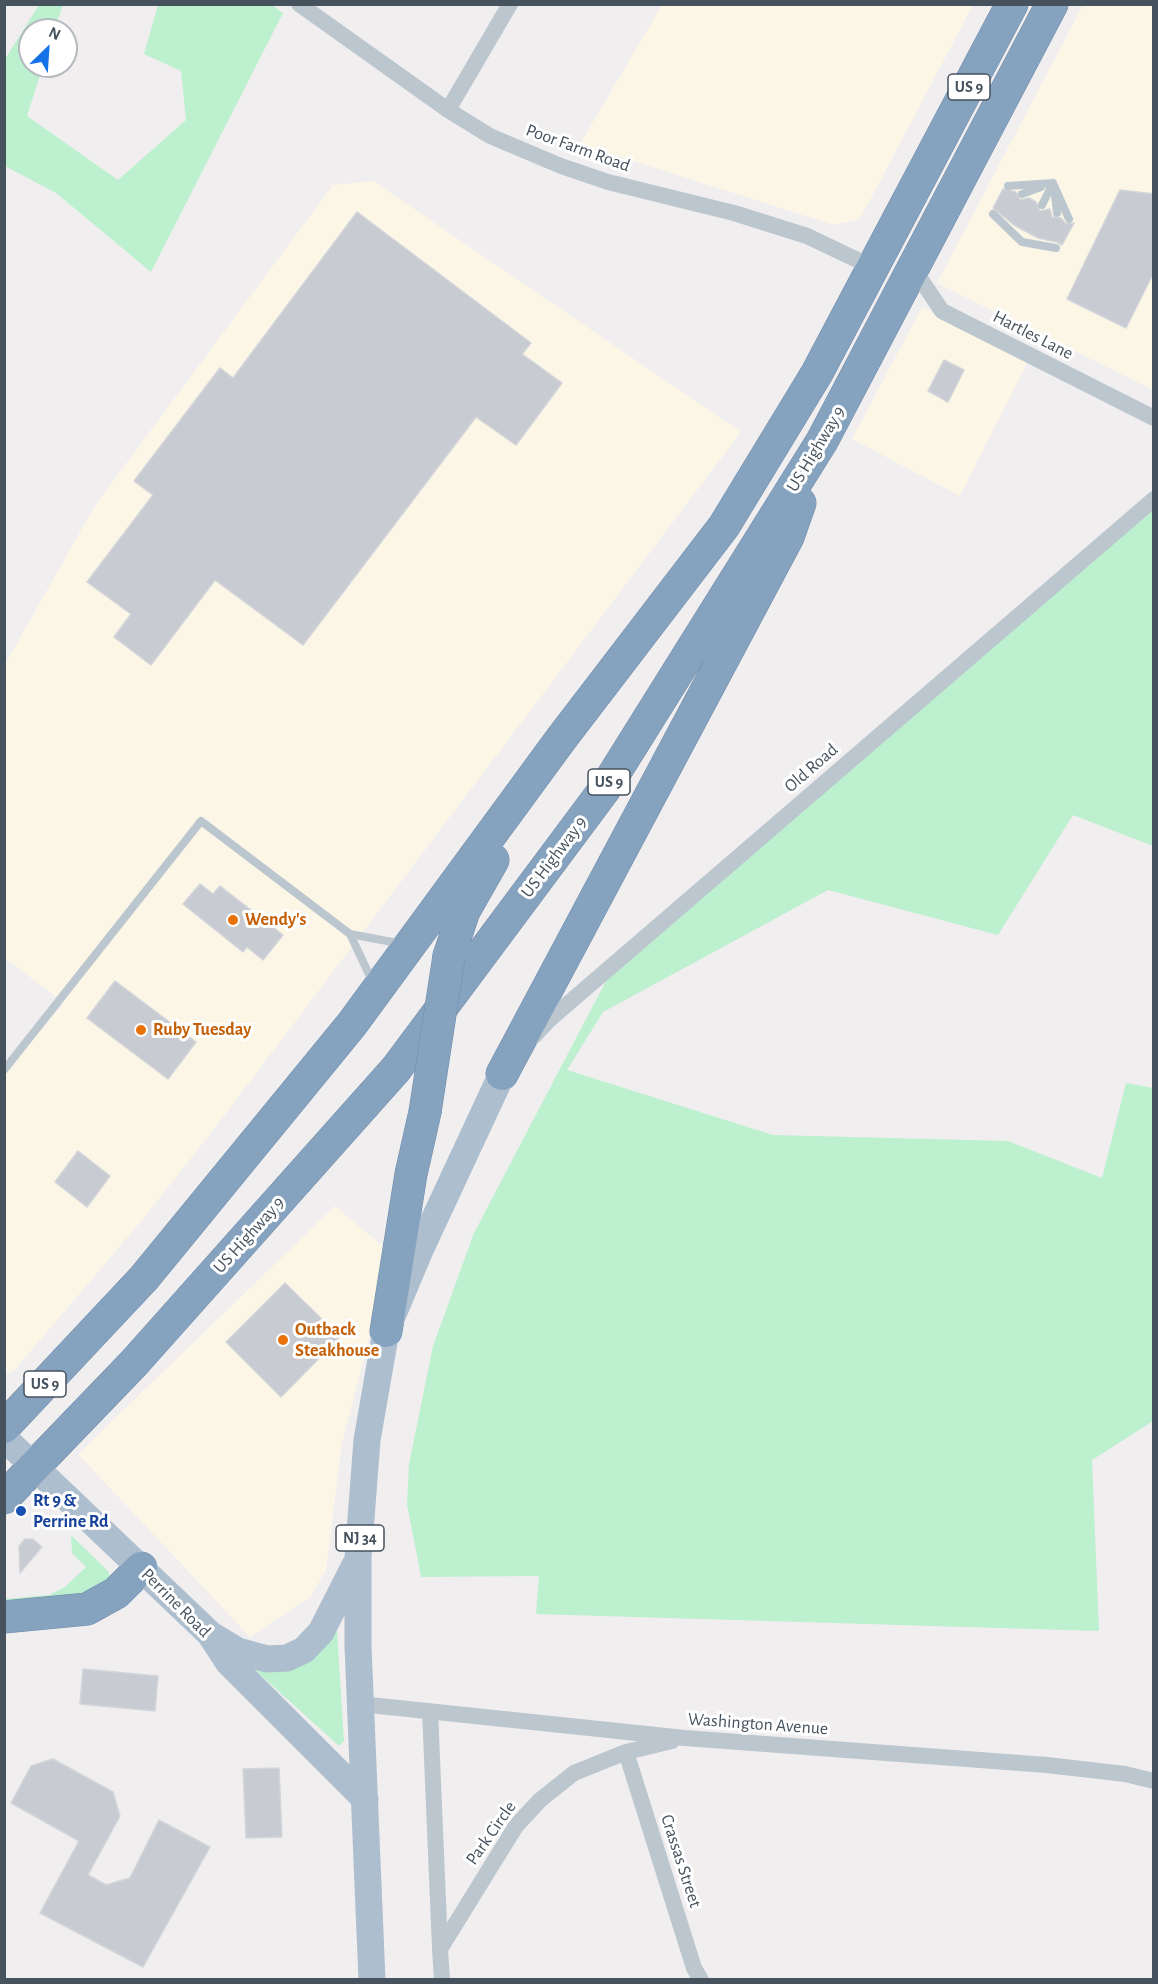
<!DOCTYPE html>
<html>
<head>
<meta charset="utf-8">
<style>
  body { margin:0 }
  #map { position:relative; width:1158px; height:1984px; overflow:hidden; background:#f1eeef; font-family:"Alegreya Sans",sans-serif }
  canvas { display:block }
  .frame { position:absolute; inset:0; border:6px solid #46525d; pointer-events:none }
  .north { position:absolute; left:18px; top:18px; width:60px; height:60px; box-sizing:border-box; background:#fff; border:2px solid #b5babe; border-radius:50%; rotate:25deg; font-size:16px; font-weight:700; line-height:24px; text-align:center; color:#46525d }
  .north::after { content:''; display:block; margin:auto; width:21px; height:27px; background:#1472e6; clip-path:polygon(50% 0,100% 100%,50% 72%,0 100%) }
</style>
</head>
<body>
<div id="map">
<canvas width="1158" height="1984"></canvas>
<div class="frame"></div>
<div class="north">N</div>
</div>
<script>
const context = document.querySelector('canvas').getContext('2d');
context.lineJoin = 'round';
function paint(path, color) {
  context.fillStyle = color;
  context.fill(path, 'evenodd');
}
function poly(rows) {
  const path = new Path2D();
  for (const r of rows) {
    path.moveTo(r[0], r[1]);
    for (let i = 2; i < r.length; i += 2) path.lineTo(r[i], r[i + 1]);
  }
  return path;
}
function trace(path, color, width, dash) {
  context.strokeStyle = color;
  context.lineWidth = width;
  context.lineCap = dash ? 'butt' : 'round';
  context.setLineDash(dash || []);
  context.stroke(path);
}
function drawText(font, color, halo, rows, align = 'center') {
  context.font = font + ' "Alegreya Sans",sans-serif';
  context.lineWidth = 6;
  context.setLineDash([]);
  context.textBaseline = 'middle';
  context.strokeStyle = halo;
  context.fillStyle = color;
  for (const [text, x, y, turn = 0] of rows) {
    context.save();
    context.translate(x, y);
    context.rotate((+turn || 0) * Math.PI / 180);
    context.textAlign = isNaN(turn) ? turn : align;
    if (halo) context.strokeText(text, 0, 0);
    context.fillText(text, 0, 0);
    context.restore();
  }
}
paint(poly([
  [662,5,662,4,973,5,860,219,834,225,580,144],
  [1083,5,1153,5,1153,390,937,283],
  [373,181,741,432,214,1129,143,1219,13,1372,5,1374,5,1072,64,1003,5,958,5,664,96,504,333,185],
  [922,307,1028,361,960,496,852,439],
  [335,1206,391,1253,342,1443,326,1570,310,1597,250,1637,78,1454]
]), '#fcf6e7');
paint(poly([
  [39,5,63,5,54,30,30,30,30,66,43,66,27,116,118,180,186,120,181,71,144,54,158,5,272,5,283,13,151,272,56,193,5,166,5,59],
  [1153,510,1153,846,1073,815,998,935,828,890,603,1012,567,1070,773,1135,1008,1141,1102,1178,1126,1083,1153,1088,1153,1421,1092,1460,1099,1631,536,1614,539,1576,421,1577,407,1504,409,1464,433,1346,474,1233,618,958],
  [71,1535,108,1571,110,1576,105,1586,96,1595,5,1610,5,1599,49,1595,65,1587,86,1567,72,1553],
  [337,1630,344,1741,339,1746,254,1669]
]), '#bcf0cf');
const building = poly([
  [1003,189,1016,192,1020,200,1029,198,1036,202,1040,211,1050,209,1052,217,1061,218,1066,224,1074,223,1062,245,1057,242,1038,238,1014,225,993,208,1003,189],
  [1120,190,1154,194,1154,272,1126,328,1067,299,1120,190],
  [357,212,531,343,522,354,562,383,516,445,476,417,303,645,215,580,151,665,114,637,131,614,87,582,153,495,134,481,220,368,233,378,357,212],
  [944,360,964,370,948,402,928,391,944,360],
  [200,884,213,894,220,886,283,935,263,960,247,947,243,952,183,904,200,884],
  [115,981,196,1042,168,1079,87,1018,115,981],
  [78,1151,110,1176,87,1207,55,1182,78,1151],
  [285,1283,340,1337,281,1397,226,1342,285,1283],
  [25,1539,33,1539,42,1547,20,1573,19,1546,25,1539],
  [83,1669,158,1676,155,1711,80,1704,83,1669],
  [53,1759,113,1792,120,1816,88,1875,106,1885,130,1878,159,1820,210,1847,143,1967,40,1913,79,1841,11,1803,31,1766,53,1759],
  [279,1768,282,1837,246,1838,243,1769,279,1768]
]);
paint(building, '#c8cbd1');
trace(building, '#d2d5da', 1.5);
const highway = poly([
  [449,956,464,911,493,860],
  [502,1074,788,537,800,503],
  [386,1331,411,1174,425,1112],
  [4,1427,144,1278,352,1024,561,739,724,526,817,373,1012,4],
  [4,1498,134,1363,396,1069,604,790,822,441,1052,4],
  [4,1617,87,1609,116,1593,141,1568]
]);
trace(highway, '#708dab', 33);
trace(poly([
  [1053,183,1069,219],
  [1008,186,1053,183],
  [1022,194,1041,187],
  [1055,195,1057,213],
  [1042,205,1053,183],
  [993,214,1022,242,1056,248],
  [374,985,350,934,403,944],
  [4,1070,201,821,350,934]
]), '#bcc6ce', 8);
trace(poly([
  [299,4,448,110,490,136,561,166,608,182,734,213,807,236,872,267],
  [448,110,510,4],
  [913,268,942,311,1154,418],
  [534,1036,549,1020,1154,499],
  [360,1704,685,1738,1047,1765,1125,1774,1154,1781],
  [430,1711,440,1948],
  [626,1752,694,1968,701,1980],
  [442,1980,440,1949,516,1826,540,1800,574,1773,626,1752,672,1741]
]), '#bcc6ce', 16);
trace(poly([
  [4,1438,210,1634,229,1663,365,1799],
  [213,1636,238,1651,267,1659,287,1658,304,1650,321,1632,355,1565],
  [372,1980,358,1646,358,1558,367,1440,386,1331,420,1250,502,1074]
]), '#adbece', 27);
trace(highway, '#85a2bf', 32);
const highwayBridge = poly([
  [425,1112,449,956]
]);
trace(highwayBridge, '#708dab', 33, []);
trace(highwayBridge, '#85a2bf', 32);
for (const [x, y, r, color] of [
  [233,920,6,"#e8710a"],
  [141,1030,6,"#e8710a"],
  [283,1340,6,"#e8710a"],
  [21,1511,6,"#1a4fb4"]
]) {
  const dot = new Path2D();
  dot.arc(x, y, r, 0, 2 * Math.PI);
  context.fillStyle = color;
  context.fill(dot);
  trace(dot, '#fff', 2);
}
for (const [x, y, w] of [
  [969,87,42],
  [609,782,42],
  [45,1384,42],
  [360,1538,48]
]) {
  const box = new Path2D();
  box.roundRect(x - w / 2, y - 13, w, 26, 4.5);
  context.fillStyle = '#fff';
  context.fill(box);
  trace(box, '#46525d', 1.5);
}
drawText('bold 16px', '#46525d', null, [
  ["US 9",969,87],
  ["US 9",609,782],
  ["US 9",45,1384],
  ["NJ 34",360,1538]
]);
drawText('18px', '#46525d', '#fff', [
  ["Poor Farm Road",578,148,20],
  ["Hartles Lane",1033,335,27],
  ["US Highway 9",816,449,-59],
  ["Old Road",811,768,-41],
  ["US Highway 9",554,857,-53],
  ["US Highway 9",249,1235,-48],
  ["Perrine Road",176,1603,45],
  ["Washington Avenue",758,1724,4],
  ["Park Circle",491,1833,-55],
  ["Crassas Street",681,1861,72]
]);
drawText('bold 18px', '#c56008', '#fff', [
  ["Wendy's",245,920],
  ["Ruby Tuesday",153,1030],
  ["Outback",295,1330],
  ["Steakhouse",295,1351]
], 'left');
drawText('bold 18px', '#164399', '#fff', [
  ["Rt 9 &",33,1501],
  ["Perrine Rd",33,1522]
], 'left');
</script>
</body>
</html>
